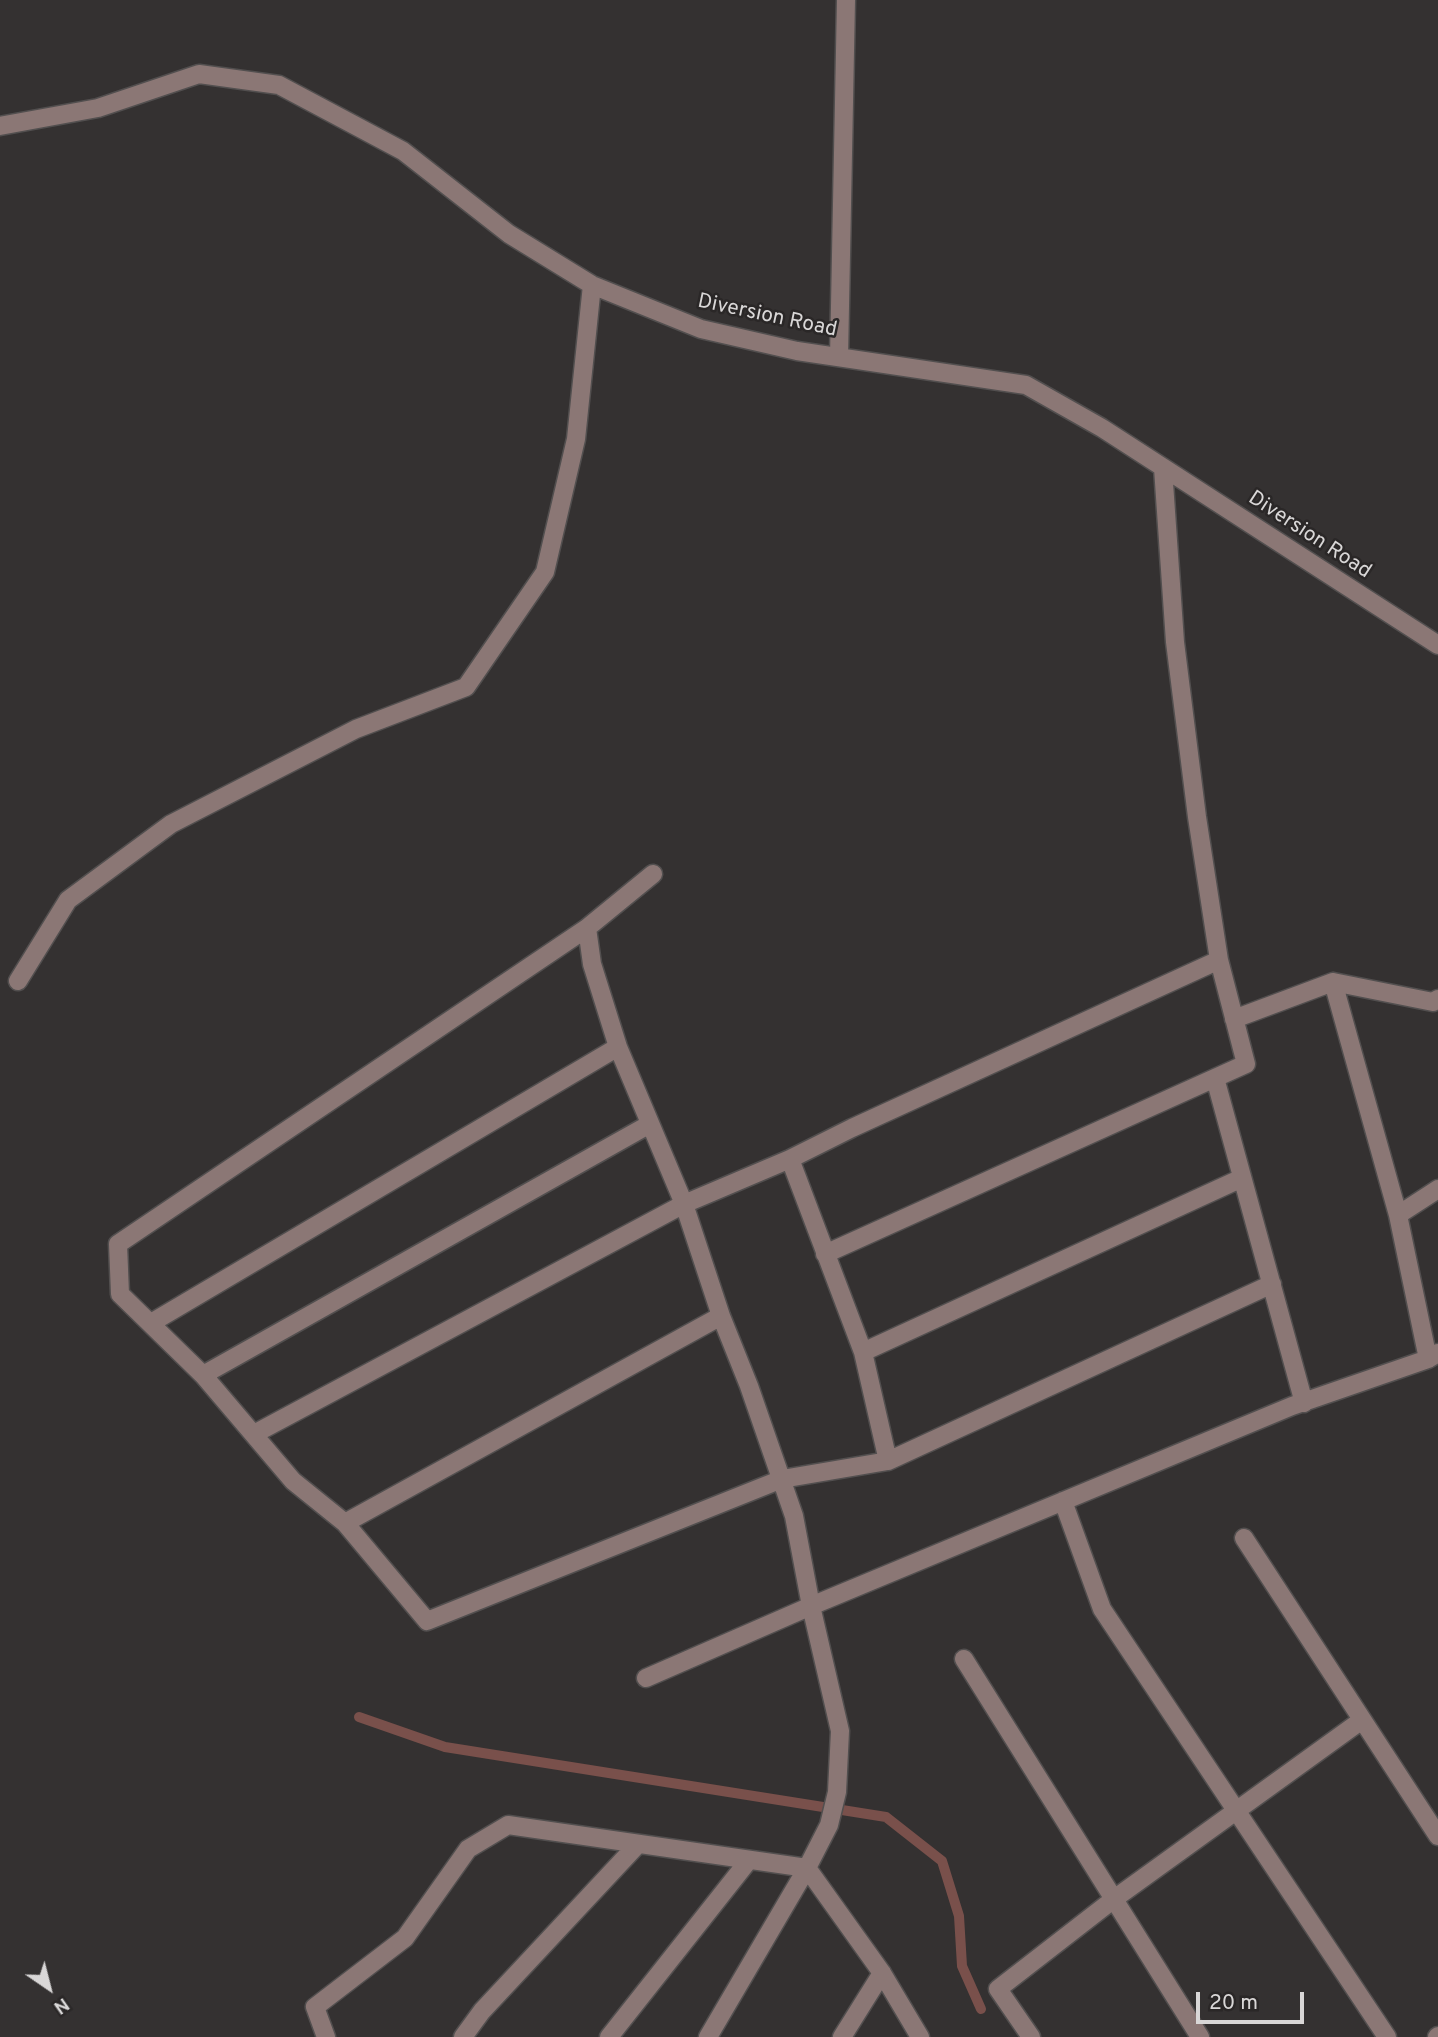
<!DOCTYPE html>
<html>
<head>
<meta charset="utf-8">
<style>
  body { margin:0 }
  #map { position:relative; width:1438px; height:2037px; overflow:hidden; background:#343131; font-family:Overpass,sans-serif }
  canvas { display:block }
  .north { position:absolute; left:14px; top:1953px; width:70px; height:70px; -webkit-text-stroke:5px #2a2727; paint-order:stroke; rotate:145deg; font-size:19px; font-weight:700; line-height:28px; text-align:center; color:#d9d7d7 }
  .north::after { content:''; display:block; margin:auto; width:24px; height:32px; background:#d9d7d7; clip-path:polygon(50% 0,100% 100%,50% 72%,0 100%) }
  .scale { position:absolute; left:1196px; top:1992px; width:108px; height:32px; box-sizing:border-box; border:4px solid #d9d7d7; border-top:0; padding-left:9px; font-size:21px; line-height:24px; white-space:nowrap; color:#d9d7d7; -webkit-text-stroke:5px #2a2727; paint-order:stroke }
</style>
</head>
<body>
<div id="map">
<canvas width="1438" height="2037"></canvas>
<div class="north">N</div>
<div class="scale">20 m</div>
</div>
<script>
const context = document.querySelector('canvas').getContext('2d');
context.lineJoin = 'round';
function poly(rows) {
  const path = new Path2D();
  for (const r of rows) {
    path.moveTo(r[0], r[1]);
    for (let i = 2; i < r.length; i += 2) path.lineTo(r[i], r[i + 1]);
  }
  return path;
}
function trace(path, color, width, dash) {
  context.strokeStyle = color;
  context.lineWidth = width;
  context.lineCap = dash ? 'butt' : 'round';
  context.setLineDash(dash || []);
  context.stroke(path);
}
function drawText(font, color, halo, rows, align = 'center') {
  context.font = font + ' Overpass,sans-serif';
  context.lineWidth = 5;
  context.setLineDash([]);
  context.textBaseline = 'middle';
  context.strokeStyle = halo;
  context.fillStyle = color;
  for (const [text, x, y, turn = 0] of rows) {
    context.save();
    context.translate(x, y);
    context.rotate((+turn || 0) * Math.PI / 180);
    context.textAlign = isNaN(turn) ? turn : align;
    if (halo) context.strokeText(text, 0, 0);
    context.fillText(text, 0, 0);
    context.restore();
  }
}
trace(poly([
  [359,1717,445,1747,886,1817,942,1861,959,1916,962,1966,981,2009]
]), '#79504b', 10);
const minor = poly([
  [0,126,98,108,199,74,279,85,403,151,509,234,592,285,701,329,797,351,1026,385,1102,428,1438,645],
  [839,357,846,0],
  [653,874,587,928,118,1244,120,1294,203,1375,293,1481,345,1523,427,1621,782,1479,888,1461,1272,1284],
  [587,928,592,964,618,1047,684,1204,721,1316,749,1386,794,1516,811,1606,840,1731,837,1792,829,1825,807,1868,708,2037],
  [18,981,68,900,171,824,356,729,466,687,545,572,576,439,592,285],
  [1333,982,1398,1215,1428,1359],
  [1234,1019,1333,982,1433,1002,1438,999],
  [1215,1078,1304,1403],
  [790,1159,863,1352,888,1461],
  [1398,1215,1438,1189],
  [825,1254,1246,1064,1219,960,1197,817,1175,642,1163,468],
  [151,1323,618,1047],
  [863,1352,1242,1178],
  [203,1375,650,1124],
  [254,1434,684,1204,790,1159,852,1128,1219,960],
  [1063,1501,1102,1609,1387,2037],
  [345,1523,721,1316],
  [1244,1538,1438,1836],
  [964,1659,1200,2037],
  [646,1678,811,1606,1292,1406,1428,1359,1438,1353],
  [326,2037,315,2007,405,1938,468,1849,508,1825,807,1868,882,1973,920,2037],
  [463,2037,482,2011,638,1844],
  [609,2037,749,1860],
  [842,2037,882,1973],
  [1031,2037,998,1989,1114,1899,1362,1720],
  [1437,2037,1438,2036]
]);
trace(minor, '#524f4f', 21);
trace(minor, '#8b7775', 18);
drawText('21px', '#d9d7d7', '#2a2727', [
  ["Diversion Road",767,317,12],
  ["Diversion Road",1309,536,33]
]);
</script>
</body>
</html>
